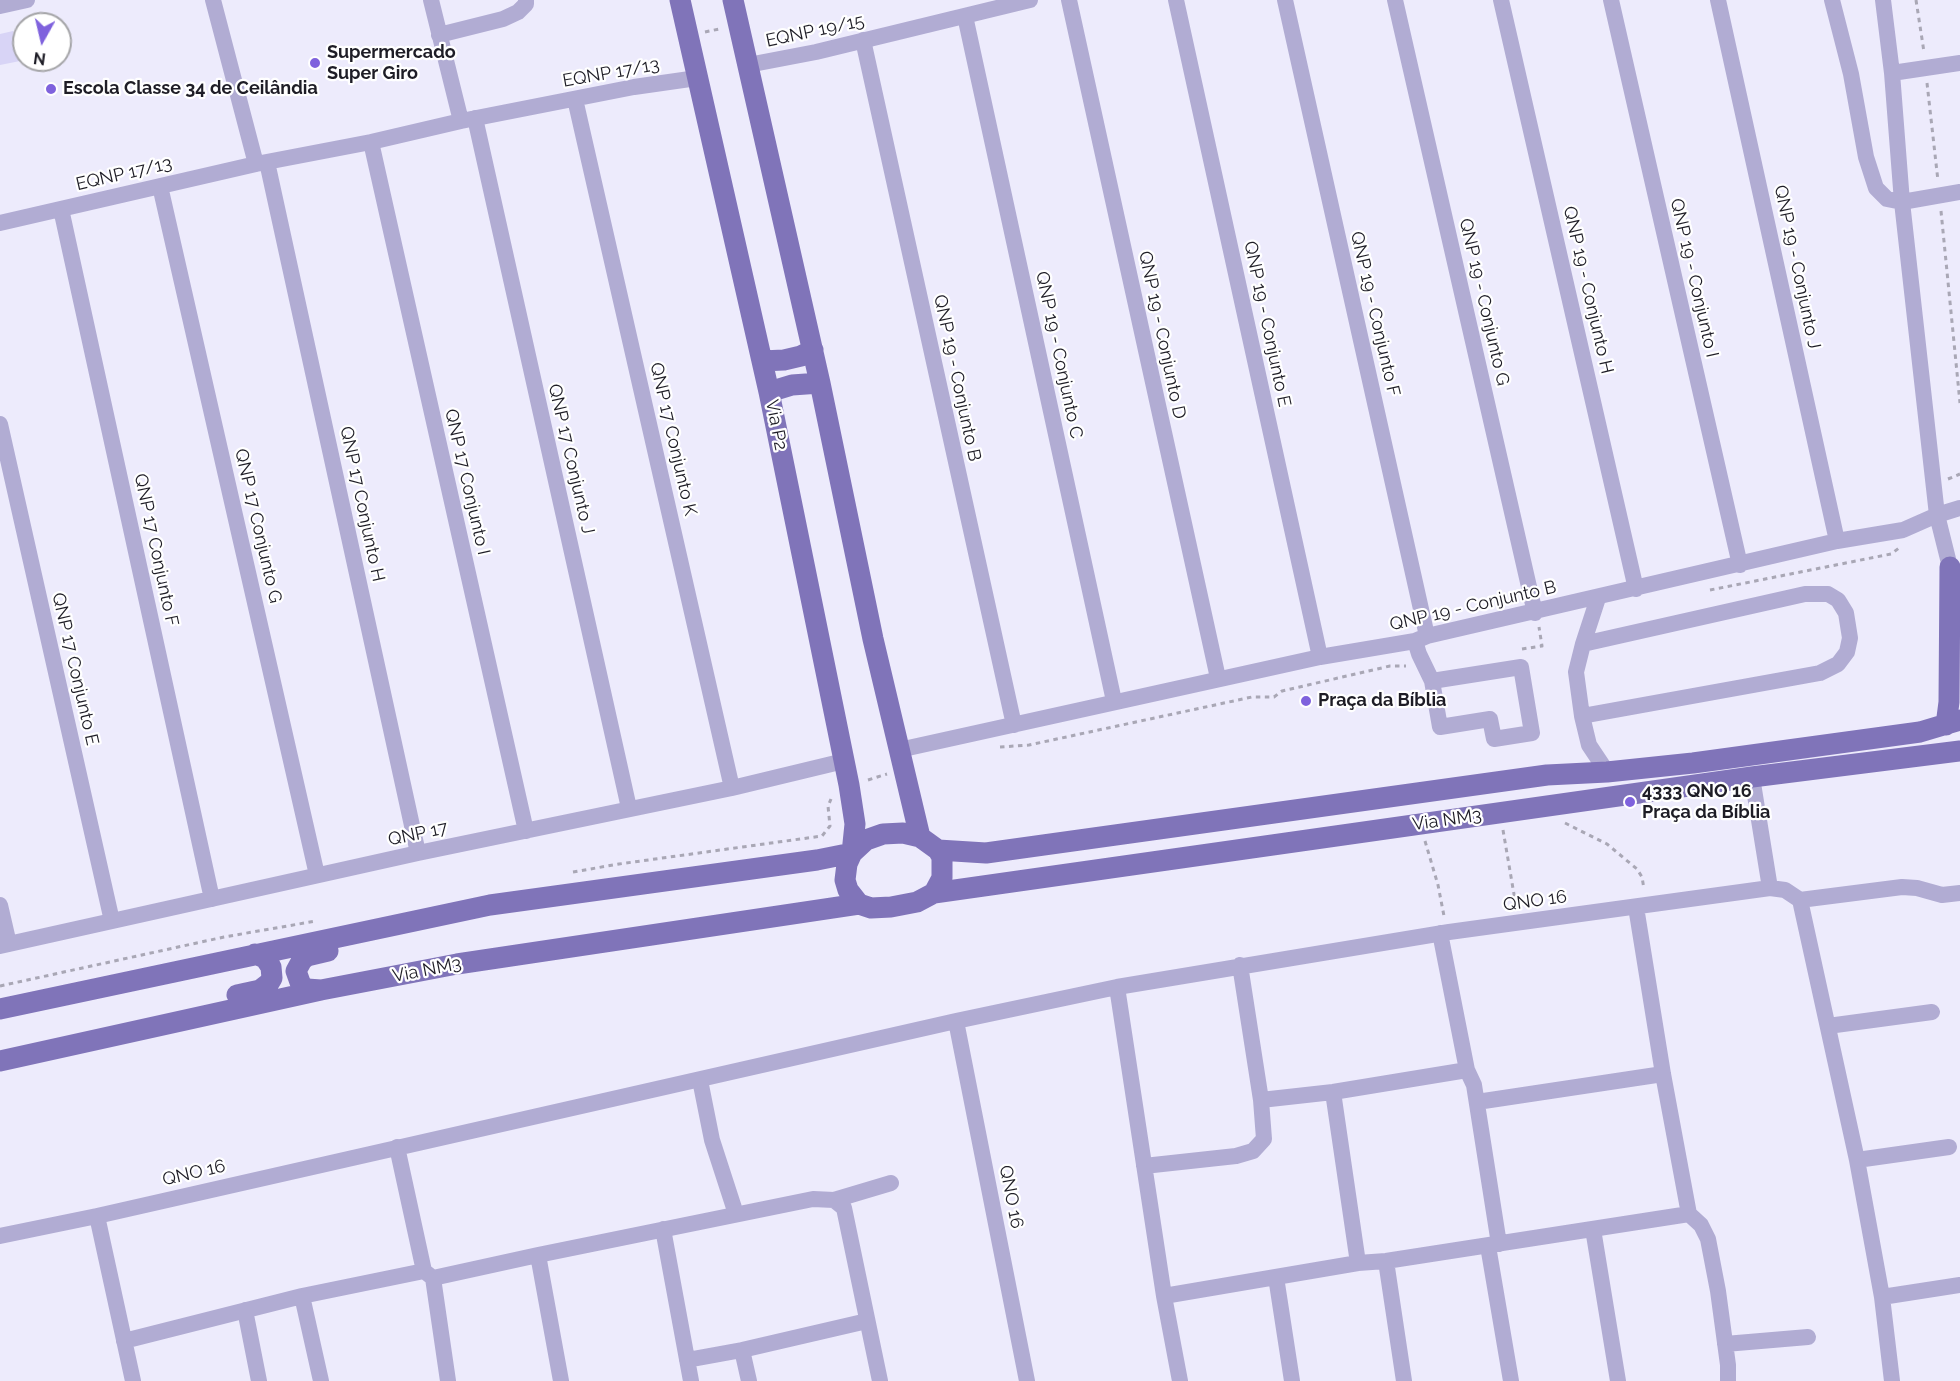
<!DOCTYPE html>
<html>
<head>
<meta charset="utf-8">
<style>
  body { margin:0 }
  #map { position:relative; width:1960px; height:1381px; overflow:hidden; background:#edebfc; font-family:Raleway,sans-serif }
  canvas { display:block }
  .north { position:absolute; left:12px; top:12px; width:60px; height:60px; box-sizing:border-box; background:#fff; border:2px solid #a5a5a8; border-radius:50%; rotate:188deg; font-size:16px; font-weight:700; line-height:24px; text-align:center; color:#1e1d26 }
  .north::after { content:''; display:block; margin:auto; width:21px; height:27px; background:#7f62dd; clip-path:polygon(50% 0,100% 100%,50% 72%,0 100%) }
</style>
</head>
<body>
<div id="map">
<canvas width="1960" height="1381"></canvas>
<div class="north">N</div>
</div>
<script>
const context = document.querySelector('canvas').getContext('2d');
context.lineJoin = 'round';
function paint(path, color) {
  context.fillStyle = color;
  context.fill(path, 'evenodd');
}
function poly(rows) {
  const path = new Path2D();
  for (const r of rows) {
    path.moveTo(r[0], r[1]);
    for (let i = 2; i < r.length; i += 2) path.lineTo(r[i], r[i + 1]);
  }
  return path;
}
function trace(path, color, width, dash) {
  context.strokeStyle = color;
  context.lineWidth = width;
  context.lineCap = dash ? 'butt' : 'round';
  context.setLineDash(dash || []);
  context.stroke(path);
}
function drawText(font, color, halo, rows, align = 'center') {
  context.font = font + ' Raleway,sans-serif';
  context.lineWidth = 4.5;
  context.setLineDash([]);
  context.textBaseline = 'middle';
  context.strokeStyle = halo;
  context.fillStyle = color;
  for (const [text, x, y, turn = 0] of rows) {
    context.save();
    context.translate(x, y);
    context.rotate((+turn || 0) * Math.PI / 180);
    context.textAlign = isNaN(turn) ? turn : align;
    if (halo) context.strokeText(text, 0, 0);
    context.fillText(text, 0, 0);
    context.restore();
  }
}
paint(poly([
  [13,31,20,61,0,65,0,34]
]), '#d8d4f6');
trace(poly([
  [1916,0,1924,52],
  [705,32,719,29],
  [1927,83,1938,181],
  [1941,211,1960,403],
  [1948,479,1960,474],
  [1710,590,1891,554,1899,548],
  [1522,649,1542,646,1539,627],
  [1000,747,1029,745,1252,697,1274,697,1282,691,1390,666,1406,666],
  [868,780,887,774],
  [1565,823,1607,844,1637,869,1642,877,1644,889],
  [1503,830,1516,906],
  [1425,841,1438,885,1444,916],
  [573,872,619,864,822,836,830,826,828,806,831,799],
  [0,986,224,937,316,921]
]), '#a9a7b5', 3, [4.5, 4.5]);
trace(poly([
  [213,0,256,164],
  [431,0,461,121],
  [1069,0,1218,678],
  [1176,0,1320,657],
  [1285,0,1427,636],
  [1395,0,1535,613],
  [1501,0,1636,589],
  [1611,0,1740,565],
  [1718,0,1837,541],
  [1832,0,1851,74,1866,157,1876,188,1887,199,1902,202,1960,192],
  [1883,0,1892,73,1902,202,1937,515,1953,579],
  [0,6,27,0],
  [965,16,1114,701],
  [439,35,503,19,518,12,526,4,526,0],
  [863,40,1014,725],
  [748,65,816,52,1030,0],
  [1892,73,1960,63],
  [575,99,732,788],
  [475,118,629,808],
  [371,142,526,831],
  [267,162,418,853],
  [160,186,317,875],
  [61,209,212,899],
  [0,223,256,164,371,142,461,121,634,87,697,78],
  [0,424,112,921],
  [1598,598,1583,644,1576,672,1582,716,1589,745,1607,772],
  [1415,641,1419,654,1432,681,1440,727,1490,719,1494,739,1532,733,1521,667,1432,681],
  [1582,716,1820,673,1838,664,1847,652,1850,638,1846,613,1838,600,1828,594,1805,594,1583,644],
  [899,750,1320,657,1415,641,1427,636,1837,541,1903,530,1937,515,1960,508],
  [1752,777,1770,888],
  [1800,900,1902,887,1917,888,1942,895,1960,893],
  [0,905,9,944],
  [1636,907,1663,1074,1689,1214,1701,1225,1708,1239,1718,1291,1728,1365,1728,1381],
  [1440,933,1467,1070,1474,1085,1499,1244],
  [0,946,418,853,732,788,844,761],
  [1117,987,1164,1296,1180,1381],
  [956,1021,1027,1381],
  [1828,1026,1932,1012],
  [700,1080,712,1140,736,1214],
  [1333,1092,1358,1263],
  [1261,1100,1333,1092,1467,1070],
  [1477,1102,1663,1074],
  [397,1147,424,1271,433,1278,448,1381],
  [1857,1160,1949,1147],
  [1144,1166,1236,1156,1253,1151,1264,1139,1261,1100,1240,965],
  [834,1200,891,1183],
  [97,1216,133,1381],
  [663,1229,691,1381],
  [1593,1229,1618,1381],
  [0,1236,97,1216,956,1021,1117,987,1449,932,1770,888,1785,890,1800,900,1857,1160,1882,1297,1892,1381],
  [1488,1246,1511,1381],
  [538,1255,561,1381],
  [1386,1261,1404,1381],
  [1276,1277,1292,1381],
  [433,1278,538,1255,813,1199,834,1200,844,1208,880,1381],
  [302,1296,321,1381],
  [1164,1296,1358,1263,1386,1261,1689,1214],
  [1882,1297,1960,1285],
  [245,1310,259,1381],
  [124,1341,302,1296,424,1271],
  [1725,1344,1808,1337],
  [742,1350,749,1381],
  [687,1360,742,1350,867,1321]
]), '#b1acd3', 16);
trace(poly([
  [733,0,820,383,873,639,920,837],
  [762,361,784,360,801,356,813,350],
  [769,392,792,385,820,383],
  [1946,725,1949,702,1950,567],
  [938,850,986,853,1547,775,1607,772,1693,763,1920,732,1960,720],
  [934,893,942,878,942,857,938,850,920,837,903,833,883,834,866,840,852,853,847,864,845,880,848,890,859,904,871,908,891,907,917,902,934,893,1752,777,1960,751],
  [321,990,307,989,301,985,296,971,302,960,307,956,328,951],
  [237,995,260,990,269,983,272,978,271,967,265,958,255,954],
  [0,1009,490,905,817,860,852,853,855,824,849,785,769,392,680,0],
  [0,1061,321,990,457,964,859,904]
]), '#8074b9', 21);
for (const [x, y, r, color] of [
  [315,63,6,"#7f62dd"],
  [51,89,6,"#7f62dd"],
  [1306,701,6,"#7f62dd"],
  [1630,802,6,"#7f62dd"]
]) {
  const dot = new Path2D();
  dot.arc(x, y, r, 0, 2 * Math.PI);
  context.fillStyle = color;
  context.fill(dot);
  trace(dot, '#fff', 2);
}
drawText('18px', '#1e1d26', '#fff', [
  ["EQNP 19/15",815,31,-12],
  ["EQNP 17/13",611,73,-10],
  ["EQNP 17/13",124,174,-13],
  ["QNP 19 - Conjunto J",1797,267,78],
  ["QNP 19 - Conjunto I",1694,278,77],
  ["QNP 19 - Conjunto H",1588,290,77],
  ["QNP 19 - Conjunto G",1484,302,77],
  ["QNP 19 - Conjunto F",1375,314,77],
  ["QNP 19 - Conjunto E",1267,324,78],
  ["QNP 19 - Conjunto D",1162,335,78],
  ["QNP 19 - Conjunto C",1059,355,78],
  ["QNP 19 - Conjunto B",957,378,78],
  ["Via P2",776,425,79],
  ["QNP 17 Conjunto K",673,439,77],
  ["QNP 17 Conjunto J",571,459,77],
  ["QNP 17 Conjunto I",467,482,77],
  ["QNP 17 Conjunto H",362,504,78],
  ["QNP 17 Conjunto G",258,526,77],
  ["QNP 17 Conjunto F",156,550,78],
  ["QNP 19 - Conjunto B",1473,606,-13],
  ["QNP 17 Conjunto E",75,669,77],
  ["Via NM3",1447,820,-8],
  ["QNP 17",418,834,-12],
  ["QNO 16",1535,901,-8],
  ["Via NM3",427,970,-11],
  ["QNO 16",194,1173,-13],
  ["QNO 16",1011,1197,79]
]);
drawText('bold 18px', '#1e1d26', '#fff', [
  ["Supermercado",327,53],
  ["Super Giro",327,74],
  ["Escola Classe 34 de Ceilândia",63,89],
  ["Praça da Bíblia",1318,701],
  ["4333 QNO 16",1642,792],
  ["Praça da Bíblia",1642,813]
], 'left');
</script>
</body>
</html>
